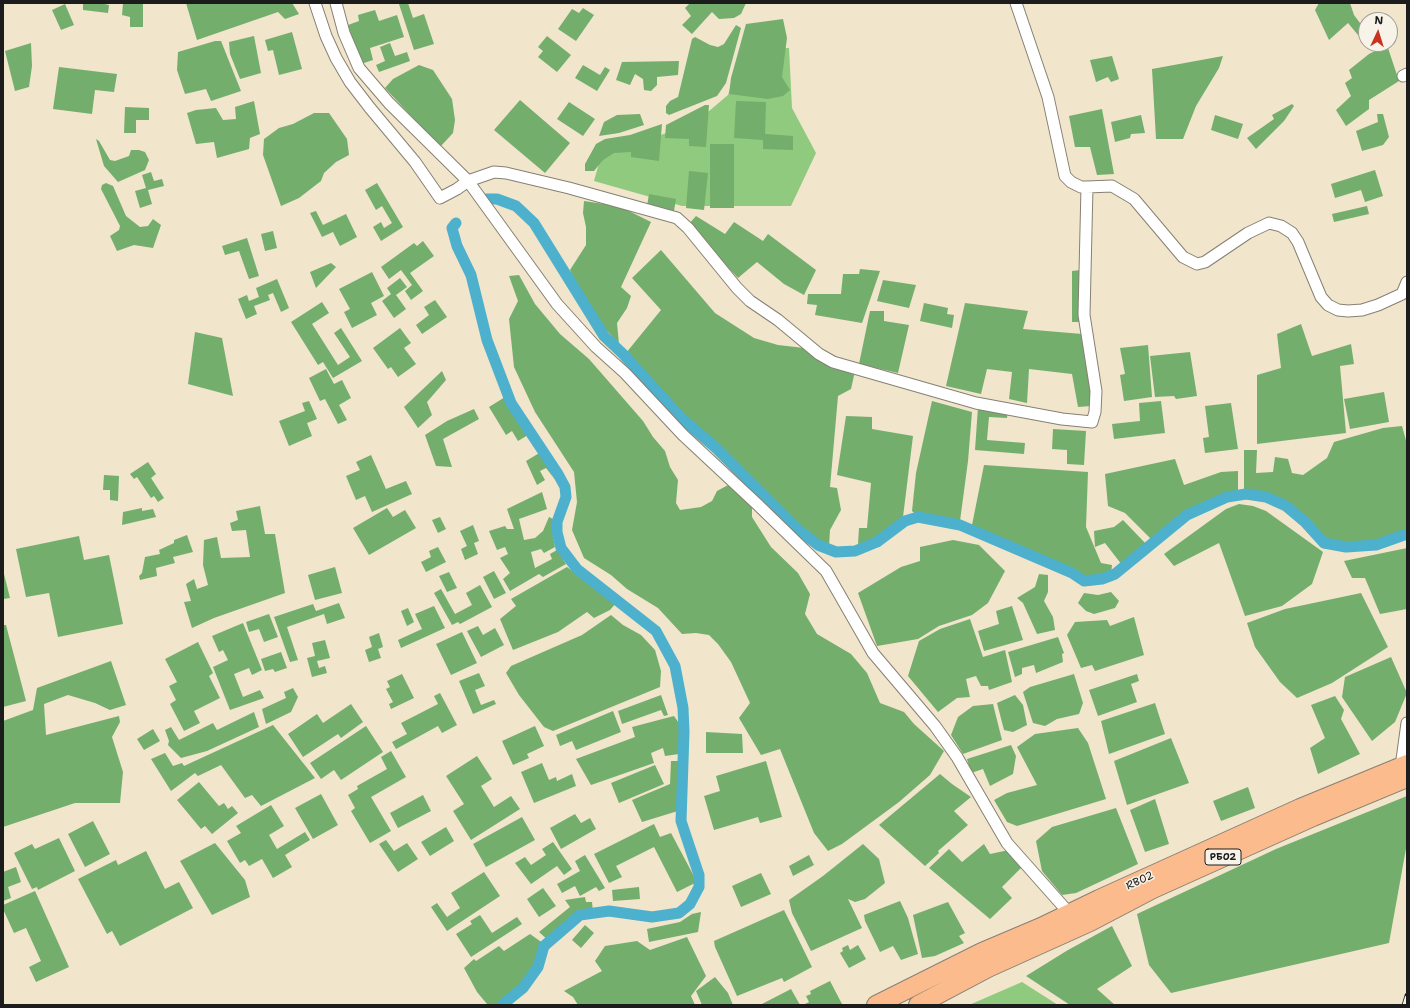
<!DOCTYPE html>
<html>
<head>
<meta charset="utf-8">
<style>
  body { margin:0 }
  #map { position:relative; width:1410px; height:1008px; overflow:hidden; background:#f1e5cc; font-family:"Shantell Sans",sans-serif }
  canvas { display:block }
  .frame { position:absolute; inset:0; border:4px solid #1c1c1c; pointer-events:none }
  .north { position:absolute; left:1358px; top:12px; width:40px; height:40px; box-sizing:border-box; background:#f7f3e8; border:1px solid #9f9d96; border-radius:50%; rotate:4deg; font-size:11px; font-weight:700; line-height:16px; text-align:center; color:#1c1c1c }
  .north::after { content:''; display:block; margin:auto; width:14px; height:18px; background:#c8321e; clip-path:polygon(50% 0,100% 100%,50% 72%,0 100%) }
</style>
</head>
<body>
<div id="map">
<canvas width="1410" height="1008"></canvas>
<div class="frame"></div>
<div class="north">N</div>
</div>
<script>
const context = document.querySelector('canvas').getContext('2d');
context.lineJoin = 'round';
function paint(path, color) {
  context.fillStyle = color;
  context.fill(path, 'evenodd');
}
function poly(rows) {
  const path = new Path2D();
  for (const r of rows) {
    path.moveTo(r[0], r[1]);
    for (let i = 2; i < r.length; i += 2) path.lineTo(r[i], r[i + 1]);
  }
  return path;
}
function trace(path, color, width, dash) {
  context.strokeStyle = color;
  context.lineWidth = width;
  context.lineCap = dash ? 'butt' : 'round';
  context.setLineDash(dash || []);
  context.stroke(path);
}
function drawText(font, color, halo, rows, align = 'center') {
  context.font = font + ' "Shantell Sans",sans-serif';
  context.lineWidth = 3;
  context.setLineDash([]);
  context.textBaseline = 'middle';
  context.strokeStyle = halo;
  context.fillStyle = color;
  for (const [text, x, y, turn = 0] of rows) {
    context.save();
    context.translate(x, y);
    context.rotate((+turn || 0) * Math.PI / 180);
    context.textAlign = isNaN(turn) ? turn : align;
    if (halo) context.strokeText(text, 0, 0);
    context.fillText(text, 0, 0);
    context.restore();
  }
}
paint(poly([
  [789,48,792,108,816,153,791,206,682,206,594,181,601,156,672,131,702,117,728,95,744,49],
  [1022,982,1058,1005,969,1005]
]), '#8fca7e');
paint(poly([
  [83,3,100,3,109,5,108,13,83,10],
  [123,3,143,3,143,27,130,27,130,17,122,15],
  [186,3,292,3,299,14,285,19,278,12,197,40],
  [408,3,413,18,424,14,434,44,414,50,399,4],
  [690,3,746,3,741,14,734,18,719,19,712,12,692,34,682,25,691,16,685,8],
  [1319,3,1350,3,1354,15,1366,31,1366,40,1363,41,1348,23,1329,40,1315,10],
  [65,4,74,25,61,30,52,10],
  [583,8,594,15,576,41,558,29,572,9,579,13],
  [375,10,379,21,397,15,404,37,370,48,373,60,361,64,348,25,359,21,358,15],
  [783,19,787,38,782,77,790,90,783,96,768,99,729,94,731,78,746,24],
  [736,25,741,28,726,83,717,96,669,115,666,113,666,106,670,101,678,97,692,39,695,37,710,45,718,47,724,44],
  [292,32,302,69,279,75,273,50,268,51,265,40],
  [254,36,261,73,240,79,230,54,229,42],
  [547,36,571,55,557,72,538,57,543,51,538,47],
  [215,41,221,41,241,91,211,101,206,89,185,94,177,70,178,52],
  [31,43,32,66,29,87,15,91,5,51],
  [390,43,395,56,407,52,410,61,379,72,376,65,385,61,380,47],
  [1387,45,1399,81,1369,100,1369,109,1346,126,1336,110,1351,96,1345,83,1352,78,1349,70,1369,54],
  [1112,56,1119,79,1111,82,1108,77,1096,82,1090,60],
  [1223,56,1219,68,1196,106,1183,139,1156,139,1152,69],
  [679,61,678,75,657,77,657,85,651,91,644,90,643,79,635,74,630,85,616,80,622,62],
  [419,65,433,70,452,99,455,120,453,133,440,147,385,88,393,79],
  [583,65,600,75,605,67,610,70,597,91,575,78],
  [59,67,117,74,114,92,95,90,92,114,53,109],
  [520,100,570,143,545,173,494,130],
  [254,101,260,134,250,138,249,149,217,158,214,142,196,144,187,113,196,110,216,108,223,120,236,119,235,107],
  [736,101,766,102,765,134,793,136,793,150,763,149,763,140,734,138],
  [569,102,595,119,583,136,557,119],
  [1292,104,1294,106,1284,121,1256,149,1247,138,1274,119,1272,115],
  [705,105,709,105,706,147,689,146,689,139,665,138,666,125],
  [125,107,149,108,149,120,136,120,136,133,124,133],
  [1102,109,1114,174,1097,175,1090,147,1075,147,1069,116],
  [314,113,329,113,347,139,349,155,336,162,324,173,321,181,299,198,281,206,263,155,264,139,279,128,293,124],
  [640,114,644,125,619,133,599,136,604,122,617,115],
  [1377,114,1383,114,1389,137,1383,145,1362,151,1356,131,1378,122],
  [1141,115,1145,133,1131,134,1130,138,1115,142,1111,122],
  [1215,115,1243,124,1238,139,1211,130],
  [662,124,659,161,631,157,631,152,614,153,603,160,594,171,585,171,585,164,596,144,605,139,630,135],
  [96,139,99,141,110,160,115,161,129,156,131,150,139,150,145,152,149,160,145,170,118,182,104,166],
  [710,144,734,144,734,208,710,208],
  [1375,170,1383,196,1365,202,1361,190,1335,198,1331,184],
  [689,171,708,173,704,210,686,208],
  [151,172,154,181,162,179,164,186,148,190,152,204,140,208,135,191,146,188,142,175],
  [106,183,113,186,126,216,140,227,148,226,153,219,161,225,153,248,134,245,117,251,110,236,119,230,120,226,101,189,102,185],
  [377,183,403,227,381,241,373,227,381,222,384,228,392,223,382,206,376,210,365,190],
  [649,194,676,199,674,211,647,206],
  [584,201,604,204,625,209,651,222,621,287,631,296,627,308,617,323,619,344,598,321,581,296,570,270,586,245,586,227,583,213],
  [1367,206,1369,214,1334,222,1332,214],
  [316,211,323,225,346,214,357,237,340,246,333,232,322,237,310,213],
  [696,216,725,234,734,222,763,241,768,234,816,270,804,295,784,284,757,262,738,278,688,225],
  [273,231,277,248,265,251,261,234],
  [247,238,259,276,249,279,239,251,225,255,222,246],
  [423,241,434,256,410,273,423,291,411,300,405,291,412,285,401,270,389,279,381,267,414,243,417,246],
  [661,250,715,313,754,338,778,345,804,348,855,371,851,389,838,396,830,487,837,488,841,510,830,530,829,547,818,542,797,525,718,446,683,415,626,353,661,310,632,278],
  [331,263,336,267,316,288,310,272],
  [860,269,880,271,862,323,815,315,817,305,807,304,808,294,841,294,843,274,859,274],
  [1081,270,1083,322,1072,322,1072,271],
  [372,272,384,296,371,303,377,315,352,328,344,312,350,309,339,289],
  [519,275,535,304,560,334,589,359,643,421,653,437,665,451,670,467,678,480,676,503,680,510,701,507,712,501,717,491,730,484,752,506,752,517,771,547,798,573,810,594,805,614,817,634,851,654,867,673,880,703,904,712,914,724,944,751,930,775,899,802,842,844,828,851,814,833,780,749,761,755,739,718,750,703,731,662,718,644,709,635,696,633,682,634,658,608,627,589,611,575,584,558,572,530,577,502,574,472,535,412,514,367,509,319,518,301,509,276],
  [400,278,407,287,396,295,406,309,394,318,382,301,391,294,387,288],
  [277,279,289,308,281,312,273,293,268,295,270,300,254,306,257,314,246,319,238,299,247,295,249,301,259,297,256,288],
  [883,280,916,285,909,308,877,301],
  [435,300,447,317,422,334,416,325,429,315,424,307],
  [322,302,329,313,312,324,338,365,350,357,334,333,341,328,362,361,333,378,323,362,318,365,291,322],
  [924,303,948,308,947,314,954,315,952,328,920,321],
  [965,303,1028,311,1023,329,1082,334,1089,375,1091,406,1078,407,1072,374,1029,369,1027,403,1009,399,1012,372,987,369,981,394,946,386],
  [870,311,884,311,884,321,909,325,898,373,859,364],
  [1301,324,1312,356,1351,344,1354,364,1340,366,1346,433,1257,444,1257,375,1281,368,1277,334],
  [400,328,411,343,404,348,416,364,398,377,391,367,388,369,373,348],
  [195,332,222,338,233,396,188,384],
  [1148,345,1152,397,1124,401,1120,375,1125,374,1120,348],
  [1190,352,1197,396,1176,399,1174,396,1155,397,1150,356],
  [326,369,334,384,342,380,351,398,339,405,347,420,338,424,325,399,320,401,309,378],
  [442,371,446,380,427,402,432,415,418,428,404,407],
  [1384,392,1389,422,1350,429,1344,399],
  [505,397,528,435,518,441,512,431,506,435,489,407],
  [309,401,317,419,307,423,312,436,289,446,279,421,305,411,302,403],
  [932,401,972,412,968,461,960,521,918,516,912,511,916,473],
  [1161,401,1165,433,1114,439,1112,424,1140,421,1139,403],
  [1231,403,1238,449,1205,453,1203,438,1209,437,1205,406],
  [978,407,1008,409,1007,418,989,417,987,440,1025,443,1024,454,975,450],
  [474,409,479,419,443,439,452,467,436,466,425,435,447,421],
  [846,416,872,417,872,429,913,436,903,517,871,541,858,544,859,528,867,528,871,483,837,475],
  [1402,426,1407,444,1407,530,1376,543,1346,545,1325,539,1286,503,1267,495,1244,491,1244,450,1257,450,1256,473,1273,472,1275,457,1288,459,1292,473,1303,475,1327,458,1334,442,1383,428],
  [1053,429,1086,431,1084,465,1067,464,1067,450,1052,449],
  [541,452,546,457,560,480,557,482,546,468,540,471,545,480,537,485,526,461],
  [371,455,386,489,406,481,412,494,372,512,365,496,356,500,346,476,360,470,356,462],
  [1175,459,1184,485,1221,472,1238,471,1238,492,1222,496,1195,508,1177,518,1151,539,1125,513,1108,506,1105,474],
  [148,462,156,474,151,478,164,498,158,502,154,496,151,498,137,477,134,479,130,474],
  [984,465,1088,472,1086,527,1101,563,1112,565,1111,574,1102,577,1085,579,1073,572,988,535,972,525],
  [104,475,119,476,118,501,110,500,110,490,103,490],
  [542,492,547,509,519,519,524,540,535,538,543,531,549,517,555,520,552,532,555,547,544,553,541,549,531,552,535,568,552,559,550,554,557,550,566,564,543,577,539,574,510,591,503,579,510,573,500,558,508,554,505,547,497,550,489,531,505,526,507,529,514,529,507,509],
  [1239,504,1253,506,1266,511,1323,552,1312,584,1282,606,1245,616,1219,543,1174,566,1164,554,1226,509],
  [260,506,265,534,275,534,285,593,214,618,192,628,184,602,191,601,186,584,194,579,197,589,208,585,203,565,204,540,217,537,221,558,250,557,246,530,232,531,230,523,238,520,236,511],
  [142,508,142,511,153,509,156,517,122,525,123,512],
  [387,508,393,517,405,510,416,528,369,555,353,528],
  [440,517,446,529,438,533,432,520],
  [1123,520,1147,545,1122,565,1105,543,1095,547,1094,531,1114,527],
  [473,525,479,541,474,543,478,554,465,560,461,549,467,546,460,531],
  [187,535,193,552,173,557,175,563,156,568,157,576,140,580,139,576,142,573,145,557,160,554,159,550,174,543,174,540],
  [79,536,84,560,109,555,123,624,58,637,49,593,26,597,16,549],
  [953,540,979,545,1005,571,988,603,972,615,939,626,918,639,877,646,858,593,901,567,920,561,920,547],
  [438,547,446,562,426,572,421,562,431,557,429,551],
  [1407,548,1407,609,1380,614,1365,578,1352,578,1344,561],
  [335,567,342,593,315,600,308,575],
  [567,567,616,603,610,610,594,618,587,612,558,632,513,650,500,619,516,606,511,599],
  [3,570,10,598,3,599],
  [494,571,506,593,494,599,483,577],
  [449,572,457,588,447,592,439,576],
  [1039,574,1048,575,1048,592,1044,601,1053,617,1055,630,1037,634,1023,603,1017,598,1035,587],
  [480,585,492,607,460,624,458,622,452,625,434,593,441,589,455,614,472,605,466,593],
  [1111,592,1119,601,1115,608,1094,614,1086,611,1078,603,1084,593,1098,595],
  [1361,593,1388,647,1332,683,1297,698,1280,682,1255,647,1247,623,1285,609],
  [339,603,345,618,327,624,324,614,287,627,298,660,290,662,274,617,313,604,316,611],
  [434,606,445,628,401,648,398,640,422,629,415,614],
  [1012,606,1023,640,984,651,978,631,999,624,996,611],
  [408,608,414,622,407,626,401,611],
  [269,614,278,637,264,642,259,629,249,632,246,622],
  [611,615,623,625,641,635,655,650,661,671,660,687,553,731,544,727,519,695,506,673,511,666,582,635],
  [1134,617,1144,655,1095,671,1092,665,1081,668,1067,635,1075,622,1107,620,1110,626],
  [970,619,983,657,1005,650,1012,682,989,690,988,686,981,686,976,676,966,679,970,697,957,698,938,712,908,676,919,641,940,629],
  [243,623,262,670,252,675,249,668,234,674,243,697,260,690,264,698,230,710,213,667,228,660,223,650,219,652,212,636],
  [3,625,6,625,26,701,3,707],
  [478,626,483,635,495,628,504,645,481,657,467,631],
  [462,632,477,663,451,675,436,644],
  [379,633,383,647,378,649,381,658,369,662,365,650,372,647,369,637],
  [1058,637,1064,653,1062,654,1063,662,1036,673,1034,665,1022,668,1022,674,1015,677,1008,652],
  [325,640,330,658,317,661,319,668,325,666,327,673,312,677,307,658,315,656,312,643],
  [198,642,213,673,209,676,220,698,194,711,200,723,184,731,170,704,176,700,169,686,177,682,165,659],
  [281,652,287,668,275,672,273,669,265,671,261,659],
  [1391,657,1407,693,1395,722,1372,741,1342,697,1345,677],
  [111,661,126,705,110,710,95,703,68,695,44,704,46,735,119,716,120,722,112,737,123,772,120,803,75,803,3,827,3,721,33,710,37,688],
  [479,673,485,686,475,690,481,705,494,700,496,704,473,714,459,681],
  [402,674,414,698,391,709,389,704,393,702,386,689,390,687,387,681],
  [1074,674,1083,703,1079,714,1057,719,1045,726,1033,723,1023,692,1030,687],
  [1137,674,1139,681,1131,684,1137,702,1098,716,1089,690],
  [293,688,298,697,291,712,266,724,262,709,286,698,284,692],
  [440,693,457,725,442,733,438,726,396,749,392,742,407,734,401,723,438,704,434,696],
  [661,695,668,715,664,716,661,710,622,724,618,711],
  [1015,695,1023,705,1027,725,1013,732,1004,730,997,703],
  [1335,696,1344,710,1341,719,1360,754,1318,774,1310,748,1325,738,1311,705],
  [1155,703,1165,734,1109,754,1101,721],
  [351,704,363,722,341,738,338,734,303,757,288,734,317,714,323,723],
  [993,704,1002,740,963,754,951,735,958,717,973,706],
  [613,711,621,732,576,750,572,741,560,746,556,735],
  [254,712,259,727,207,751,181,758,168,745,169,741,165,730,171,727,179,740,213,723,217,730],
  [674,716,681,726,679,754,665,756,663,748,651,753,654,763,591,785,576,759,635,737,632,727],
  [273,725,315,778,261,806,252,795,245,798,221,765,198,776,195,773,171,791,151,759,165,753,173,766,182,763,184,766],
  [366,726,383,752,341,780,334,770,321,779,310,763],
  [535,726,544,746,527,754,529,758,513,765,502,741],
  [1078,728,1088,743,1106,799,1017,826,1007,822,994,800,1007,793,1037,785,1017,747,1035,734],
  [153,729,160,741,144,750,137,739],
  [706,732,742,734,743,753,706,753],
  [1171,738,1189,783,1127,805,1114,761],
  [1011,745,1016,756,1013,774,990,786,983,769,971,773,967,759],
  [391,751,406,777,371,797,391,831,370,843,351,811,355,808,348,795,358,789,357,786,387,769,381,757],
  [477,756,492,779,481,786,494,807,511,796,520,809,471,840,453,811,464,804,446,776],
  [671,761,681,761,679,787,681,810,642,822,632,800,670,784],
  [766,761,782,817,760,823,758,817,714,830,704,796,720,791,716,776],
  [542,763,549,780,556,777,557,781,572,774,576,786,534,803,521,772],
  [655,765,664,784,619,803,611,783],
  [940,774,952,784,971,797,954,811,968,825,938,851,939,853,925,866,879,825],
  [199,782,219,806,224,803,228,809,232,806,238,813,212,834,205,826,201,829,177,800],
  [1248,787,1255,808,1221,821,1213,801],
  [321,794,338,825,313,839,295,808],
  [423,795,431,811,398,828,390,813],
  [1407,796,1407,843,1389,943,1171,993,1149,965,1137,914,1276,849],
  [1155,799,1169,844,1145,852,1130,810],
  [271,805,284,826,269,835,277,849,305,832,310,840,285,855,292,867,273,878,262,859,249,866,245,860,240,863,227,841,241,833,236,826],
  [1116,808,1138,864,1076,893,1062,895,1042,871,1036,841,1052,827],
  [575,814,581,823,590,818,596,829,561,849,550,828],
  [522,817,535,840,486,867,473,844],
  [93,821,110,854,85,867,68,834],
  [654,824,660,837,671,833,697,882,677,892,654,847,616,866,622,877,609,883,594,854],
  [446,827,454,841,430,856,421,842],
  [59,838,75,871,38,890,37,887,32,889,14,853,32,844,35,849],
  [386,840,394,851,407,843,418,859,398,872,379,844],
  [553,842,572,869,564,875,557,866,531,884,515,863,525,857,531,865,546,855,542,849],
  [215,843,245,880,250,897,212,915,180,861],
  [863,844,879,859,885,883,865,899,855,902,848,899,862,928,811,951,792,913,789,900,823,876],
  [984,844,990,854,1009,850,1023,866,1002,887,1012,898,990,919,929,868,949,849,962,862],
  [146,851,165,889,179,882,193,908,120,946,112,931,107,934,78,879,116,860,118,865],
  [585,855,605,888,599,891,596,887,580,896,575,886,562,893,557,884,580,871,575,861],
  [809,855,814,865,793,876,789,866],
  [16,867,21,882,8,887,11,898,3,901,3,872],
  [484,872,500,896,447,931,431,907,437,903,447,917,460,908,451,893],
  [761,873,771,894,741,907,732,886],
  [639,887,640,899,613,901,612,890],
  [543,888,556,906,539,917,527,899],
  [35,891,69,967,36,982,29,967,41,961,26,928,14,933,3,909,3,905],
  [585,897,586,902,592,902,593,912,579,913,549,941,539,932,570,907,565,900],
  [900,901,908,918,918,954,901,960,893,946,880,952,865,921,864,915],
  [948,902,965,933,959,936,964,943,935,956,922,958,913,915],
  [784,910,812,967,784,982,782,978,737,996,715,947,714,941],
  [701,912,698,932,649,942,647,929,680,922,692,914],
  [480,915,492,933,517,917,522,924,471,957,456,934,472,924,470,921],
  [585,925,594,933,581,948,572,940],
  [1112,926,1132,966,1097,989,1115,1005,1070,1005,1026,976,1068,950],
  [530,934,547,946,537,967,522,987,501,1004,487,1004,477,992,464,968,474,959,476,961,499,946,504,951],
  [687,937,706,976,691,996,695,1005,578,1005,573,997,564,991,602,971,595,961,605,946,637,941,650,950],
  [848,945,850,950,858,945,866,959,849,968,840,953,843,951,842,948],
  [715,977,728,993,733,1005,702,1005,696,991],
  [830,981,842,1004,803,1005,809,1002,806,996,811,994,810,991],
  [791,989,800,1005,760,1005]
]), '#73ae6d');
trace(poly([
  [486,199,497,199,516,206,534,223,604,336,623,354,680,417,716,448,796,528,818,545,836,552,855,551,877,542,905,521,918,517,960,525,1072,573,1084,581,1102,579,1115,574,1187,515,1227,497,1246,494,1266,497,1286,506,1305,522,1324,543,1346,547,1376,545,1407,534],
  [456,223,452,228,457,246,471,275,487,340,511,403,558,474,565,487,566,497,557,522,557,532,561,548,577,569,656,631,675,666,683,708,684,732,681,821,699,875,699,887,690,904,679,913,652,917,609,911,580,915,544,946,538,967,523,988,502,1005]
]), '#4db0cc', 11);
const minor = poly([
  [315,3,326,36,336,58,350,82,370,108,415,162,440,198,457,189,468,181,389,103,359,68,344,33,336,3],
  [1016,3,1048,97,1065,176,1071,182,1081,187,1087,187],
  [1403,76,1407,74],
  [1401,767,1407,723],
  [1070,914,1007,843,957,757,935,726,873,653,826,571,757,504,683,435,625,373,596,347,557,304,468,181,494,172,506,173,569,188,677,218,688,228,737,288,750,301,778,320,819,354,833,362,976,403,1062,419,1092,422,1095,412,1096,391,1084,315,1087,187,1112,186,1134,199,1183,257,1197,264,1205,262,1248,233,1269,223,1281,226,1292,233,1298,242,1321,297,1328,305,1338,310,1348,311,1362,310,1378,305,1402,294,1407,282]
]);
const trunk = poly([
  [876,1005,982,952,1041,927,1099,899,1300,808,1407,764],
  [918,1005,988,968,1090,922,1153,889,1313,817,1407,778]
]);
trace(minor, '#868074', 13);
trace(trunk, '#868074', 20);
trace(minor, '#fff', 11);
trace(trunk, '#fbbb8c', 18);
const rail = poly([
  [1404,1005,1407,995]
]);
trace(rail, '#1c1c1c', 4.5);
trace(rail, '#f7f3e8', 3, [9]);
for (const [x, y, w] of [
  [1223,857,36]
]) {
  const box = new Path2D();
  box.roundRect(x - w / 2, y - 8, w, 16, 3);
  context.fillStyle = '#f7f3e8';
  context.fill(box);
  trace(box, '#1c1c1c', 1);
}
drawText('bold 10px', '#1c1c1c', null, [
  ["РБ02",1223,857]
]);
drawText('11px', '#1c1c1c', '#f7f3e8', [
  ["RB02",1140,881,-25]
]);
</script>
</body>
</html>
